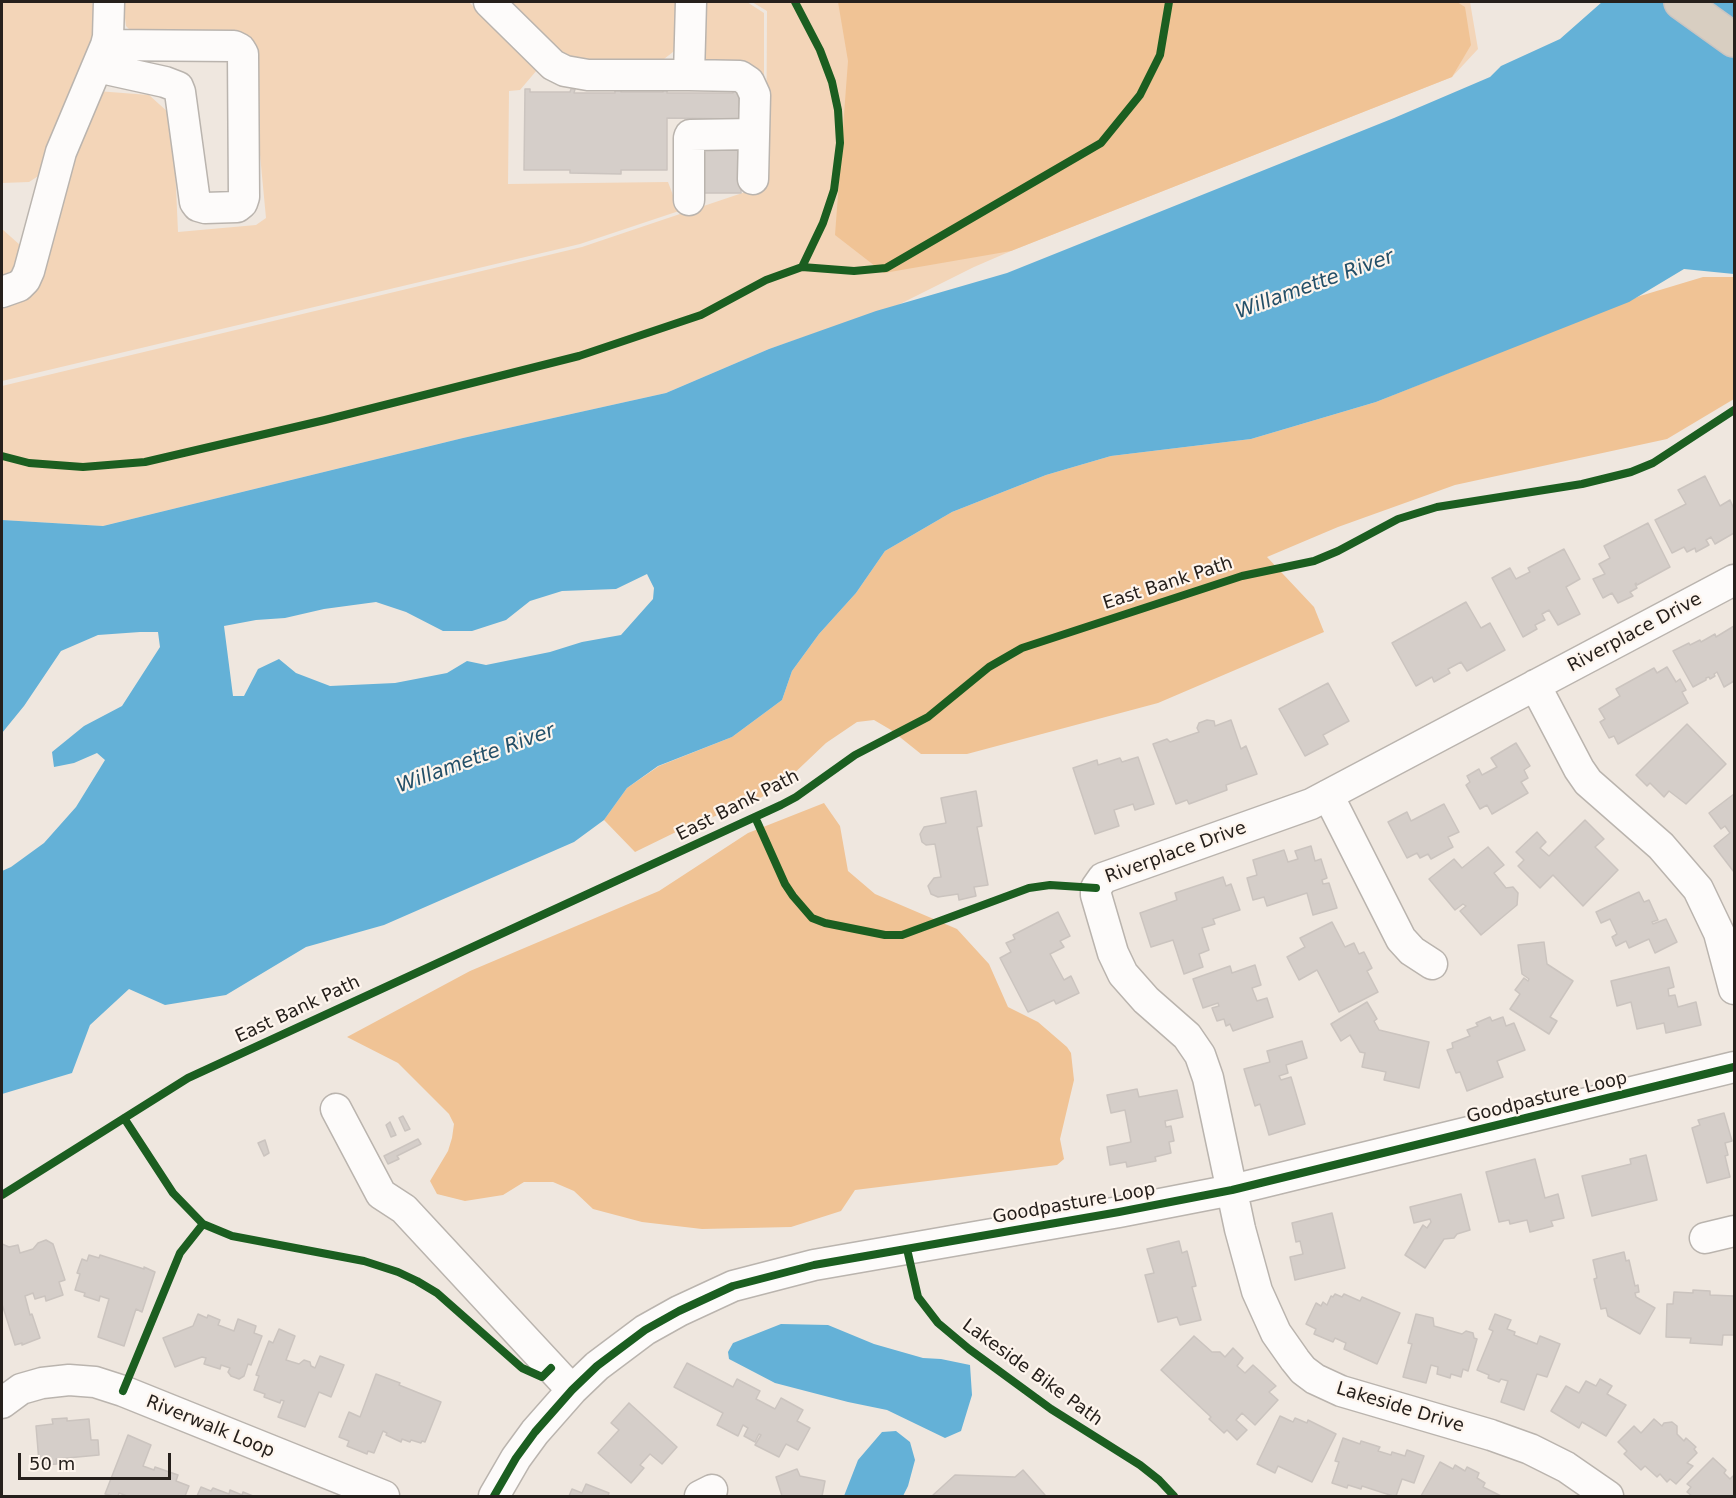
<!DOCTYPE html>
<html>
<head>
<meta charset="utf-8">
<style>
  body { margin:0 }
  #map { position:relative; width:1736px; height:1498px; overflow:hidden; background:#efe7df; font-family:"DejaVu Sans",sans-serif }
  canvas { display:block }
  .frame { position:absolute; inset:0; border:3px solid #26201c; pointer-events:none }
  .scale { position:absolute; left:18px; top:1453px; width:153px; height:27px; box-sizing:border-box; border:3px solid #26201c; border-top:0; padding-left:8px; font-size:18px; line-height:21px; white-space:nowrap; color:#26201c; -webkit-text-stroke:4px #fef5ed; paint-order:stroke }
</style>
</head>
<body>
<div id="map">
<canvas width="1736" height="1498"></canvas>
<div class="frame"></div>
<div class="scale">50 m</div>
</div>
<script>
const context = document.querySelector('canvas').getContext('2d');
context.lineJoin = 'round';
function paint(path, color) {
  context.fillStyle = color;
  context.fill(path, 'evenodd');
}
function poly(rows) {
  const path = new Path2D();
  for (const r of rows) {
    path.moveTo(r[0], r[1]);
    for (let i = 2; i < r.length; i += 2) path.lineTo(r[i], r[i + 1]);
  }
  return path;
}
function trace(path, color, width, dash) {
  context.strokeStyle = color;
  context.lineWidth = width;
  context.lineCap = dash ? 'butt' : 'round';
  context.setLineDash(dash || []);
  context.stroke(path);
}
function drawText(font, color, halo, rows, align = 'center') {
  context.font = font + ' "DejaVu Sans",sans-serif';
  context.lineWidth = 4.5;
  context.setLineDash([]);
  context.textBaseline = 'middle';
  context.strokeStyle = halo;
  context.fillStyle = color;
  for (const [text, x, y, turn = 0] of rows) {
    context.save();
    context.translate(x, y);
    context.rotate((+turn || 0) * Math.PI / 180);
    context.textAlign = isNaN(turn) ? turn : align;
    if (halo) context.strokeText(text, 0, 0);
    context.fillText(text, 0, 0);
    context.restore();
  }
}
paint(poly([
  [2,2,92,2,96,19,94,44,43,173,29,182,2,183],
  [123,2,469,2,537,70,520,90,509,91,508,184,668,182,679,211,580,244,2,381,2,299,44,249,97,91,149,95,169,113,175,165,178,232,256,225,266,218,252,71,254,61,136,36,126,26],
  [502,2,677,2,678,48,659,63,569,64],
  [699,2,747,2,764,13,764,86,702,59],
  [752,2,1470,2,1478,49,1452,77,1011,251,974,267,898,305,769,349,666,393,463,438,103,526,2,520,2,386,582,247,766,185,767,11],
  [2,229,20,245,22,253,21,263,2,284]
]), '#f3d5b8');
paint(poly([
  [838,2,1457,2,1465,7,1471,45,1452,77,1011,251,884,273,835,235,848,61],
  [1703,277,1734,277,1734,399,1667,439,1455,485,1338,527,1267,557,1314,607,1324,632,1158,703,967,754,921,754,891,730,874,720,857,722,826,743,786,781,762,797,676,832,635,852,604,820,627,788,659,766,732,737,782,700,792,671,819,634,856,593,885,551,952,512,1046,475,1111,456,1251,439,1376,402,1640,296],
  [824,803,840,826,848,871,875,894,957,929,989,964,1008,1007,1038,1022,1067,1047,1071,1053,1074,1080,1060,1139,1064,1159,1057,1165,855,1190,841,1211,791,1227,702,1229,642,1222,593,1209,574,1191,553,1182,524,1182,503,1195,465,1201,437,1194,430,1181,448,1151,452,1138,454,1124,449,1114,398,1063,347,1037,470,971,659,891,748,833]
]), '#f0c395');
paint(poly([
  [1602,2,1734,2,1734,274,1684,269,1629,302,1376,402,1251,439,1111,456,1046,475,952,512,885,551,856,593,819,634,792,671,782,700,732,737,658,766,627,788,604,820,574,842,384,925,306,947,226,995,165,1005,129,989,90,1025,72,1073,2,1094,2,871,11,867,44,843,76,807,105,760,97,753,74,763,54,767,52,752,84,726,122,706,160,647,158,632,140,632,98,635,61,651,24,706,2,733,2,520,103,526,463,438,666,393,769,349,876,311,1007,273,1394,118,1490,77,1501,66,1560,39],
  [647,574,654,588,653,599,621,635,582,642,550,652,486,665,467,661,447,673,395,683,330,686,296,673,279,659,258,669,244,696,233,696,224,626,256,620,285,618,324,609,376,602,406,612,443,631,472,631,506,620,530,601,562,591,616,589],
  [781,1324,828,1325,874,1344,923,1358,941,1359,970,1365,972,1395,961,1431,945,1438,887,1410,848,1402,775,1383,729,1359,728,1352,733,1343],
  [896,1431,910,1442,915,1460,908,1486,903,1496,844,1496,858,1460,882,1432]
]), '#64b1d7');
const building = poly([
  [615,88,621,88,621,92,663,92,663,89,667,89,667,93,733,93,733,89,739,90,739,119,667,118,667,170,621,170,621,174,570,173,570,170,524,170,525,89,530,89,530,92,570,92,571,89,575,89,574,93,615,93,615,88],
  [697,140,741,148,741,193,697,193,697,140],
  [1705,476,1720,506,1730,500,1734,509,1734,533,1715,544,1711,537,1706,540,1709,545,1696,552,1695,548,1687,552,1684,547,1672,553,1655,520,1686,504,1678,490,1705,476],
  [1648,523,1670,567,1637,585,1636,583,1635,584,1637,588,1630,592,1633,596,1618,603,1612,593,1603,598,1593,579,1605,574,1599,564,1610,558,1604,546,1648,523],
  [1564,549,1580,579,1566,587,1580,614,1558,625,1549,610,1542,614,1545,620,1535,625,1537,629,1523,637,1492,578,1510,568,1516,579,1530,572,1528,568,1564,549],
  [1466,602,1481,628,1490,623,1505,650,1467,671,1461,662,1448,669,1450,673,1434,682,1432,677,1416,686,1392,643,1466,602],
  [1734,626,1734,681,1724,687,1717,672,1714,674,1715,676,1710,679,1709,677,1706,678,1706,680,1693,687,1673,651,1689,643,1690,645,1700,640,1701,642,1715,634,1716,637,1734,626],
  [1667,667,1676,682,1680,679,1686,690,1682,692,1688,703,1618,744,1614,736,1609,738,1600,722,1605,719,1599,709,1620,696,1616,689,1654,668,1657,673,1667,667],
  [1328,683,1349,721,1323,735,1328,744,1305,756,1279,709,1328,683],
  [1207,720,1214,721,1215,726,1231,720,1241,749,1246,746,1257,774,1226,785,1227,790,1189,804,1187,800,1176,804,1153,744,1167,739,1170,742,1199,732,1197,728,1199,723,1207,720],
  [1687,724,1726,764,1686,804,1669,791,1664,797,1650,783,1647,786,1636,775,1687,724],
  [1516,743,1530,766,1524,770,1528,778,1521,782,1528,793,1492,814,1487,805,1480,809,1466,785,1470,782,1467,776,1479,769,1482,775,1497,767,1491,758,1516,743],
  [1138,757,1154,804,1135,810,1133,804,1114,810,1119,826,1095,834,1073,768,1097,760,1098,765,1120,758,1122,762,1138,757],
  [976,791,982,826,977,827,988,885,974,887,976,896,959,900,958,894,938,897,931,894,928,886,934,878,941,877,935,844,926,845,922,842,920,834,924,827,946,823,941,798,976,791],
  [1734,794,1734,872,1714,846,1730,833,1725,826,1721,829,1709,813,1734,794],
  [1444,804,1459,832,1448,837,1453,847,1431,859,1428,854,1420,858,1417,853,1407,858,1388,822,1407,812,1411,821,1444,804],
  [1585,820,1604,839,1595,847,1618,870,1583,906,1553,875,1540,888,1518,866,1524,860,1516,852,1537,832,1546,842,1540,848,1549,856,1585,820],
  [1311,846,1315,861,1321,859,1327,878,1322,880,1323,884,1329,883,1337,908,1313,915,1307,893,1267,906,1264,897,1253,900,1247,878,1257,875,1253,860,1284,850,1288,862,1298,859,1295,851,1311,846],
  [1488,847,1504,865,1494,873,1506,888,1513,887,1518,893,1517,905,1481,935,1460,911,1466,906,1463,904,1455,910,1429,879,1454,859,1462,868,1488,847],
  [1223,877,1226,886,1231,884,1240,910,1213,919,1215,924,1202,928,1209,950,1199,954,1203,967,1184,974,1173,940,1151,947,1140,913,1177,900,1175,893,1223,877],
  [1639,892,1644,902,1649,900,1658,920,1652,922,1653,924,1666,919,1677,942,1655,953,1649,939,1629,948,1626,941,1616,946,1612,937,1617,934,1610,919,1601,923,1596,912,1639,892],
  [1058,912,1070,936,1060,941,1064,947,1050,954,1064,980,1071,976,1079,993,1056,1004,1054,1000,1028,1012,1000,958,1011,952,1006,943,1015,939,1013,935,1058,912],
  [1332,922,1345,947,1354,943,1359,954,1364,952,1372,968,1367,971,1378,992,1339,1012,1317,970,1299,980,1287,957,1305,947,1300,938,1332,922],
  [1544,942,1547,964,1573,981,1550,1017,1557,1021,1549,1034,1510,1009,1520,994,1515,990,1524,978,1528,981,1529,979,1522,974,1518,945,1544,942],
  [1255,965,1261,985,1252,988,1257,1001,1267,998,1273,1017,1233,1031,1230,1024,1226,1026,1224,1019,1217,1021,1212,1008,1219,1006,1218,1003,1203,1008,1193,979,1230,966,1232,973,1255,965],
  [1669,967,1674,987,1668,989,1669,996,1675,995,1678,1007,1696,1002,1701,1025,1666,1033,1664,1023,1637,1029,1631,1002,1617,1006,1611,981,1669,967],
  [1367,1002,1377,1019,1374,1021,1379,1030,1429,1042,1419,1088,1384,1080,1386,1072,1362,1067,1365,1053,1360,1052,1350,1035,1341,1041,1331,1024,1367,1002],
  [1490,1017,1492,1021,1503,1017,1506,1026,1514,1023,1525,1050,1497,1061,1503,1077,1467,1091,1460,1072,1456,1073,1447,1050,1453,1048,1452,1043,1470,1036,1467,1030,1478,1026,1476,1023,1490,1017],
  [1302,1041,1307,1058,1286,1065,1288,1073,1279,1076,1281,1080,1291,1077,1305,1124,1269,1135,1260,1104,1255,1106,1244,1069,1270,1062,1267,1051,1302,1041],
  [1137,1089,1139,1097,1177,1090,1183,1117,1165,1121,1166,1127,1171,1126,1174,1141,1169,1142,1171,1153,1155,1157,1156,1161,1127,1167,1126,1162,1110,1165,1107,1147,1131,1142,1125,1110,1111,1113,1107,1095,1137,1089],
  [1724,1113,1732,1141,1725,1143,1728,1155,1725,1156,1730,1177,1707,1183,1692,1128,1700,1125,1698,1120,1724,1113],
  [403,1116,410,1129,405,1131,399,1118,403,1116],
  [390,1122,396,1135,391,1137,386,1125,390,1122],
  [418,1139,421,1144,397,1156,399,1159,388,1164,384,1156,418,1139],
  [265,1140,269,1153,264,1156,258,1143,265,1140],
  [1646,1155,1657,1200,1592,1216,1582,1176,1631,1164,1630,1159,1646,1155],
  [1535,1159,1545,1198,1558,1194,1564,1218,1551,1221,1553,1226,1530,1232,1527,1220,1510,1224,1509,1220,1499,1222,1486,1172,1535,1159],
  [1461,1194,1470,1230,1457,1234,1454,1238,1444,1239,1425,1268,1405,1255,1423,1225,1427,1228,1431,1222,1430,1219,1414,1223,1410,1207,1461,1194],
  [1332,1213,1345,1268,1295,1280,1290,1257,1303,1254,1300,1241,1296,1242,1292,1223,1332,1213],
  [46,1240,53,1244,65,1280,59,1282,63,1295,46,1301,45,1296,35,1299,33,1293,25,1296,30,1315,32,1314,40,1338,22,1345,22,1343,15,1345,2,1304,2,1244,9,1247,18,1245,20,1253,33,1249,38,1243,46,1240],
  [1179,1241,1182,1253,1187,1251,1196,1286,1192,1287,1201,1320,1180,1325,1177,1317,1158,1322,1145,1275,1154,1273,1147,1249,1179,1241],
  [1624,1252,1626,1261,1629,1260,1635,1286,1638,1285,1639,1292,1635,1293,1636,1297,1655,1308,1640,1334,1608,1316,1606,1308,1601,1309,1594,1279,1597,1278,1593,1260,1624,1252],
  [89,1255,99,1258,100,1255,144,1269,144,1267,155,1272,142,1312,136,1309,124,1346,98,1337,109,1299,100,1296,99,1301,84,1296,85,1293,75,1290,80,1274,77,1273,82,1259,87,1261,89,1255],
  [1693,1290,1710,1291,1710,1295,1734,1296,1734,1335,1723,1335,1722,1345,1690,1343,1691,1338,1666,1337,1667,1304,1673,1304,1674,1292,1693,1293,1693,1290],
  [1335,1294,1342,1297,1344,1294,1360,1301,1362,1297,1400,1313,1377,1364,1344,1349,1346,1343,1335,1338,1333,1342,1314,1334,1316,1329,1306,1324,1316,1303,1321,1306,1323,1302,1327,1305,1331,1296,1333,1297,1335,1294],
  [198,1314,207,1318,208,1315,220,1320,218,1325,234,1331,238,1319,256,1326,254,1333,262,1336,251,1365,248,1364,244,1376,239,1379,231,1376,228,1372,230,1368,221,1365,220,1369,204,1364,206,1358,202,1357,175,1367,163,1338,193,1326,198,1314],
  [1416,1314,1433,1318,1434,1326,1462,1334,1466,1331,1473,1333,1474,1338,1477,1339,1468,1371,1463,1369,1461,1377,1451,1374,1450,1378,1437,1374,1438,1367,1431,1365,1426,1383,1403,1377,1412,1344,1408,1343,1416,1314],
  [1495,1314,1511,1320,1507,1329,1515,1332,1514,1335,1537,1344,1540,1336,1560,1344,1547,1377,1537,1374,1524,1410,1501,1402,1508,1381,1501,1379,1499,1382,1488,1378,1489,1375,1477,1370,1493,1331,1489,1329,1495,1314],
  [279,1329,295,1336,286,1360,299,1364,304,1360,310,1362,311,1366,315,1368,320,1356,344,1365,331,1397,319,1392,305,1427,278,1417,284,1401,281,1400,280,1403,264,1397,265,1394,254,1390,259,1376,256,1375,269,1341,273,1343,279,1329],
  [1194,1336,1212,1352,1220,1352,1225,1357,1233,1348,1243,1358,1237,1366,1245,1373,1253,1365,1276,1386,1269,1392,1278,1400,1255,1425,1242,1413,1236,1420,1247,1430,1237,1440,1227,1430,1224,1433,1209,1419,1211,1417,1161,1370,1194,1336],
  [687,1363,733,1387,737,1379,760,1391,756,1399,775,1409,781,1398,803,1410,797,1421,810,1428,798,1450,786,1444,779,1457,755,1445,761,1435,759,1434,755,1442,744,1436,748,1428,743,1425,738,1436,717,1425,723,1413,674,1387,687,1363],
  [376,1374,400,1383,399,1385,441,1402,425,1442,422,1441,421,1443,411,1440,410,1442,402,1439,401,1442,386,1435,387,1433,383,1431,374,1453,368,1451,367,1454,347,1446,349,1441,339,1437,349,1412,360,1417,376,1374],
  [1600,1379,1612,1386,1607,1394,1626,1405,1606,1436,1582,1422,1579,1428,1551,1411,1566,1386,1579,1393,1586,1381,1596,1386,1600,1379],
  [629,1403,677,1447,662,1464,650,1454,640,1465,644,1468,631,1483,598,1453,619,1430,611,1423,629,1403],
  [1280,1416,1293,1422,1295,1418,1307,1423,1308,1420,1336,1434,1312,1482,1278,1466,1275,1473,1257,1464,1280,1416],
  [67,1418,67,1421,89,1419,91,1440,98,1440,99,1455,56,1459,57,1464,43,1465,43,1461,39,1462,36,1426,53,1424,52,1419,67,1418],
  [1654,1419,1662,1426,1664,1423,1672,1422,1677,1426,1677,1434,1684,1441,1686,1438,1696,1447,1694,1449,1697,1453,1687,1463,1693,1466,1676,1484,1670,1479,1667,1482,1660,1474,1657,1477,1645,1466,1641,1470,1624,1454,1627,1451,1618,1442,1634,1426,1641,1433,1654,1419],
  [128,1435,151,1445,143,1466,154,1470,155,1467,178,1475,176,1481,189,1486,185,1496,127,1496,119,1493,118,1496,113,1496,105,1494,128,1435],
  [1343,1438,1360,1444,1361,1441,1380,1447,1378,1451,1391,1455,1392,1452,1405,1456,1407,1450,1424,1456,1414,1483,1402,1479,1396,1496,1393,1496,1362,1486,1361,1489,1348,1485,1347,1488,1332,1483,1339,1462,1335,1461,1343,1438],
  [1713,1458,1726,1470,1724,1473,1730,1479,1733,1476,1734,1478,1734,1496,1692,1496,1687,1492,1691,1487,1687,1484,1713,1458],
  [1440,1462,1453,1469,1455,1465,1465,1471,1467,1467,1479,1473,1477,1478,1485,1483,1483,1487,1501,1496,1421,1496,1440,1462],
  [797,1469,800,1476,825,1481,822,1496,782,1496,776,1477,797,1469],
  [1023,1470,1045,1495,1044,1496,932,1496,955,1475,1015,1477,1023,1470],
  [586,1484,609,1493,608,1496,569,1496,572,1489,582,1493,586,1484],
  [201,1487,211,1491,213,1488,229,1494,230,1490,242,1495,243,1492,253,1496,197,1496,201,1487]
]);
paint(building, '#d5cec9');
trace(building, '#cbc4bf', 1.5);
const minor = poly([
  [489,2,553,65,565,71,588,75,689,75,691,2],
  [97,67,165,82,178,87,180,92,195,202,198,206,205,208,237,207,242,203,244,197,243,54,240,49,234,46,106,45],
  [689,75,740,76,749,82,755,95,753,179],
  [689,200,689,138,690,135,754,134],
  [2,292,19,286,25,280,29,271,61,152,106,45,108,37,109,2],
  [1535,685,1579,769,1588,782,1661,846,1698,889,1719,933,1734,989],
  [1328,795,1401,939,1412,951,1432,964],
  [336,1109,381,1194,404,1209,572,1390],
  [1705,1238,1734,1231],
  [2,1403,21,1389,42,1383,69,1380,95,1382,123,1391,384,1496],
  [494,1496,516,1458,535,1432,572,1390,597,1366,645,1330,679,1311,733,1286,814,1265,1119,1212,1232,1190,1734,1067],
  [700,1496,712,1490],
  [1608,1496,1566,1467,1530,1449,1491,1435,1341,1391,1315,1379,1303,1370,1295,1360,1276,1333,1257,1291,1240,1229,1208,1078,1200,1055,1187,1036,1146,1000,1123,974,1113,953,1096,895,1096,888,1103,878,1311,804,1734,580]
]);
const highway = poly([
  [1681,2,1734,40]
]);
trace(minor, '#bab4ae', 33);
trace(highway, '#cac5c2', 36);
trace(minor, '#fdfbfa', 30);
trace(highway, '#d8cec1', 33);
trace(poly([
  [802,267,854,271,886,268,1101,143,1140,95,1160,55,1169,2],
  [2,456,29,463,83,467,145,462,325,420,579,356,701,315,766,280,802,267,823,223,834,190,840,143,838,110,832,82,820,50,795,2],
  [755,817,785,884,793,896,812,918,825,923,885,935,902,935,1029,888,1050,885,1096,888],
  [124,1118,173,1193,203,1224,232,1236,364,1261,398,1272,417,1281,437,1293,522,1368,542,1377,551,1368],
  [2,1195,188,1078,781,805,796,797,855,755,928,717,989,667,1022,648,1242,576,1314,561,1338,551,1398,519,1437,507,1582,484,1631,472,1653,463,1734,410],
  [907,1249,918,1297,938,1323,969,1349,1051,1409,1140,1465,1159,1480,1174,1496],
  [123,1391,180,1253,203,1224],
  [494,1496,516,1458,535,1432,572,1390,597,1366,645,1330,679,1311,733,1286,814,1265,1119,1212,1232,1190,1734,1067]
]), '#1b5e20', 8);
drawText('18px', '#26201c', '#fef5ed', [
  ["East Bank Path",1168,584,-18],
  ["Riverplace Drive",1635,633,-28],
  ["East Bank Path",738,806,-27],
  ["Riverplace Drive",1176,853,-20],
  ["East Bank Path",298,1010,-25],
  ["Goodpasture Loop",1547,1098,-14],
  ["Goodpasture Loop",1074,1204,-10],
  ["Lakeside Bike Path",1032,1373,36],
  ["Lakeside Drive",1400,1408,17],
  ["Riverwalk Loop",210,1427,22]
]);
drawText('italic 20px', '#234f68', '#fef5ed', [
  ["Willamette River",1315,285,-20],
  ["Willamette River",476,759,-20]
]);
</script>
</body>
</html>
